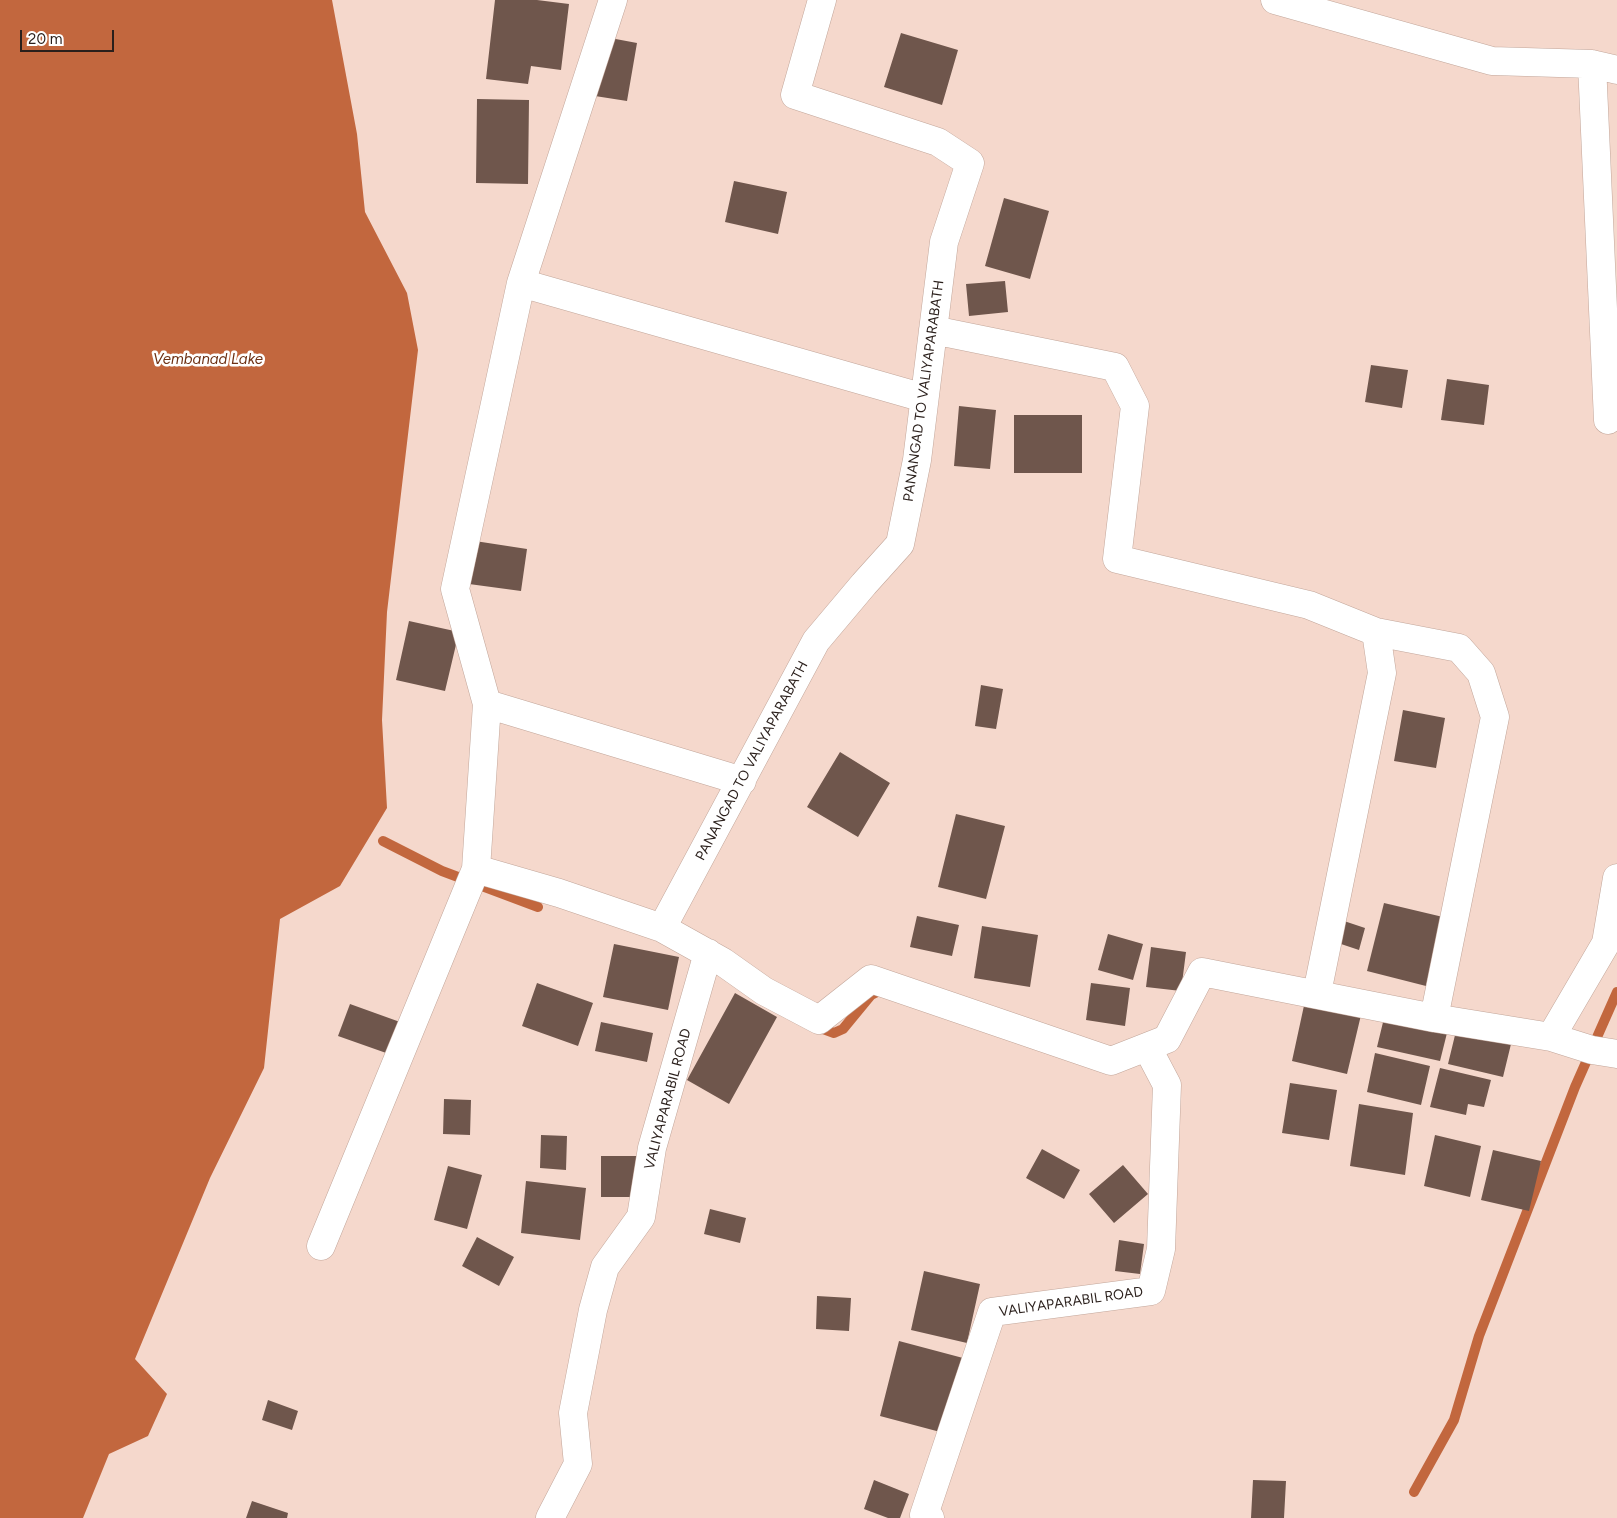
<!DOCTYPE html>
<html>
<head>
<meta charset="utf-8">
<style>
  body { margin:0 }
  #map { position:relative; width:1617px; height:1518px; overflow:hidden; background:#f5d8cc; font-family:Figtree,sans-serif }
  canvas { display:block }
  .scale { position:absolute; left:20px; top:30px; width:94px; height:22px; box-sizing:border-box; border:2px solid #2a1f1b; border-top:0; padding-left:6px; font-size:15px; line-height:18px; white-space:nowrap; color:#2a1f1b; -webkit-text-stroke:4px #fff; paint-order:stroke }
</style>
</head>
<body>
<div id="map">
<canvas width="1617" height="1518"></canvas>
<div class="scale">20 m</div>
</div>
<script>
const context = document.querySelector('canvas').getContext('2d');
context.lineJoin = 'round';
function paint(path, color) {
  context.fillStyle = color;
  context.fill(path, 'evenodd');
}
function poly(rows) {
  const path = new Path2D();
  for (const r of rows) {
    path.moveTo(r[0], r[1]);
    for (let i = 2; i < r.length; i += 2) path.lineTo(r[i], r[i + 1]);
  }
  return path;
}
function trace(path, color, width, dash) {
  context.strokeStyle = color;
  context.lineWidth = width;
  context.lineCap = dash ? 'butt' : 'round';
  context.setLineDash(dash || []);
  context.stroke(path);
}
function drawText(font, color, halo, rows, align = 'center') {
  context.font = font + ' Figtree,sans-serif';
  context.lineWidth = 5;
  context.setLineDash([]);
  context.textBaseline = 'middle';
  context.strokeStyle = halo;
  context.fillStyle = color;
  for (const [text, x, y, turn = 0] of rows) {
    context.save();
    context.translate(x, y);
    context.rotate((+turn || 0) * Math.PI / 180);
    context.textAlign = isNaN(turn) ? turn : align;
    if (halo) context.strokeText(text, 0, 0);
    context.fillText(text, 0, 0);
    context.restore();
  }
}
paint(poly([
  [0,0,332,0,357,134,365,212,407,293,418,350,387,612,382,720,387,808,340,886,280,919,264,1068,210,1178,135,1359,167,1394,148,1436,109,1454,83,1518,0,1518]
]), '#c2673e');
trace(poly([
  [383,841,442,871,538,907],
  [815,1026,834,1033,843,1029,871,995,879,991],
  [1414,1492,1454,1420,1479,1336,1575,1087,1617,992]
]), '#c2673e', 10);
paint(poly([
  [495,0,537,0,569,4,561,70,531,66,528,84,486,79],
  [901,33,958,50,942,105,884,87],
  [605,37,637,43,627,101,595,96],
  [477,99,529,100,528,184,476,183],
  [734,181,787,192,778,234,725,222],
  [1004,198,1049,211,1030,279,985,266],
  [1005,281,1008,312,969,316,966,284],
  [1371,365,1408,370,1402,408,1365,402],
  [1447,379,1489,385,1484,425,1441,420],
  [959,406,996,410,990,469,954,466],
  [1014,415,1082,415,1082,473,1014,473],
  [475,541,527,549,521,591,469,584],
  [409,621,459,632,445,691,396,680],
  [981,685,1003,689,996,729,975,726],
  [1403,710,1445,718,1436,768,1394,761],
  [840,752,890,783,858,837,807,807],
  [956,814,1005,826,986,899,938,887],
  [1384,903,1443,917,1426,986,1367,971],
  [917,916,959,925,952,956,910,947],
  [1341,920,1365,928,1359,950,1335,942],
  [982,926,1038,935,1030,987,974,978],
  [1108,934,1143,944,1133,980,1098,970],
  [614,944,679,957,668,1010,603,997],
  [1151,947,1186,952,1181,991,1146,987],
  [537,983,593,1003,578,1046,522,1026],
  [1091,983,1130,988,1125,1026,1086,1020],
  [735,993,777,1017,729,1104,687,1080],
  [1305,1001,1361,1015,1347,1074,1292,1061],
  [350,1004,400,1022,389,1054,338,1036],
  [1385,1014,1448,1029,1440,1061,1377,1047],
  [601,1022,653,1033,647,1062,595,1051],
  [1456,1031,1511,1044,1503,1077,1448,1064],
  [1375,1053,1430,1066,1421,1105,1367,1092],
  [1440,1068,1491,1080,1484,1107,1468,1104,1466,1115,1430,1107],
  [1290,1083,1337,1090,1329,1140,1282,1133],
  [444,1099,471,1100,470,1135,443,1134],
  [1359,1104,1413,1113,1405,1175,1350,1166],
  [541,1135,567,1136,566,1170,540,1168],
  [1435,1135,1481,1146,1470,1197,1424,1186],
  [1042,1149,1080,1170,1064,1199,1026,1178],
  [1493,1150,1541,1161,1529,1211,1481,1200],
  [601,1156,639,1156,639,1197,601,1197],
  [1123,1165,1148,1194,1114,1223,1089,1194],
  [448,1166,482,1175,467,1229,434,1220],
  [526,1181,586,1188,580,1240,521,1233],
  [710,1209,746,1218,740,1243,704,1234],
  [477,1237,514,1257,499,1286,462,1266],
  [1119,1240,1144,1244,1140,1274,1115,1271],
  [924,1271,980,1284,967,1343,911,1330],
  [817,1296,851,1298,849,1331,816,1329],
  [899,1341,963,1358,944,1433,880,1416],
  [268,1400,298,1411,292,1430,262,1420],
  [874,1480,909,1494,900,1518,888,1518,864,1509],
  [1253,1480,1286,1481,1284,1518,1251,1518],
  [252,1501,288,1513,287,1518,246,1518]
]), '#6f564c');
const minor = poly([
  [1275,0,1492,61,1592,64,1617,70],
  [1592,64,1608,420],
  [521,283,924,398],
  [933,330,1115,367,1135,406,1117,559,1309,605,1376,632,1382,673,1317,993],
  [1376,632,1459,648,1481,673,1495,717,1434,1018],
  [487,704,455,589,521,283,613,0],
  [476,869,559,893,662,928,723,962,764,991,819,1020,871,979,1111,1061,1167,1039,1202,972,1434,1018,1551,1037,1592,1050,1617,1054],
  [662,928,816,641,864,584,900,544,917,460,944,242,970,163,938,142,795,95,822,0],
  [1551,1037,1606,943,1617,878],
  [321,1246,476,869,487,704,742,781],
  [550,1518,578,1464,573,1413,593,1310,605,1267,641,1217,652,1148,708,953],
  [930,1518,924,1515,992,1312,1151,1291,1161,1249,1167,1085,1147,1047]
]);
trace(minor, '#c2a69a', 29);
trace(minor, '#fff', 28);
drawText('14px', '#2a1f1b', '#fff', [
  ["PANANGAD TO VALIYAPARABATH",924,391,-82],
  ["PANANGAD TO VALIYAPARABATH",752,761,-62],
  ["VALIYAPARABIL ROAD",668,1099,-75],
  ["VALIYAPARABIL ROAD",1071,1302,-8]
]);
drawText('italic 15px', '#6d3013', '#fff', [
  ["Vembanad Lake",208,360]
]);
</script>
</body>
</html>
